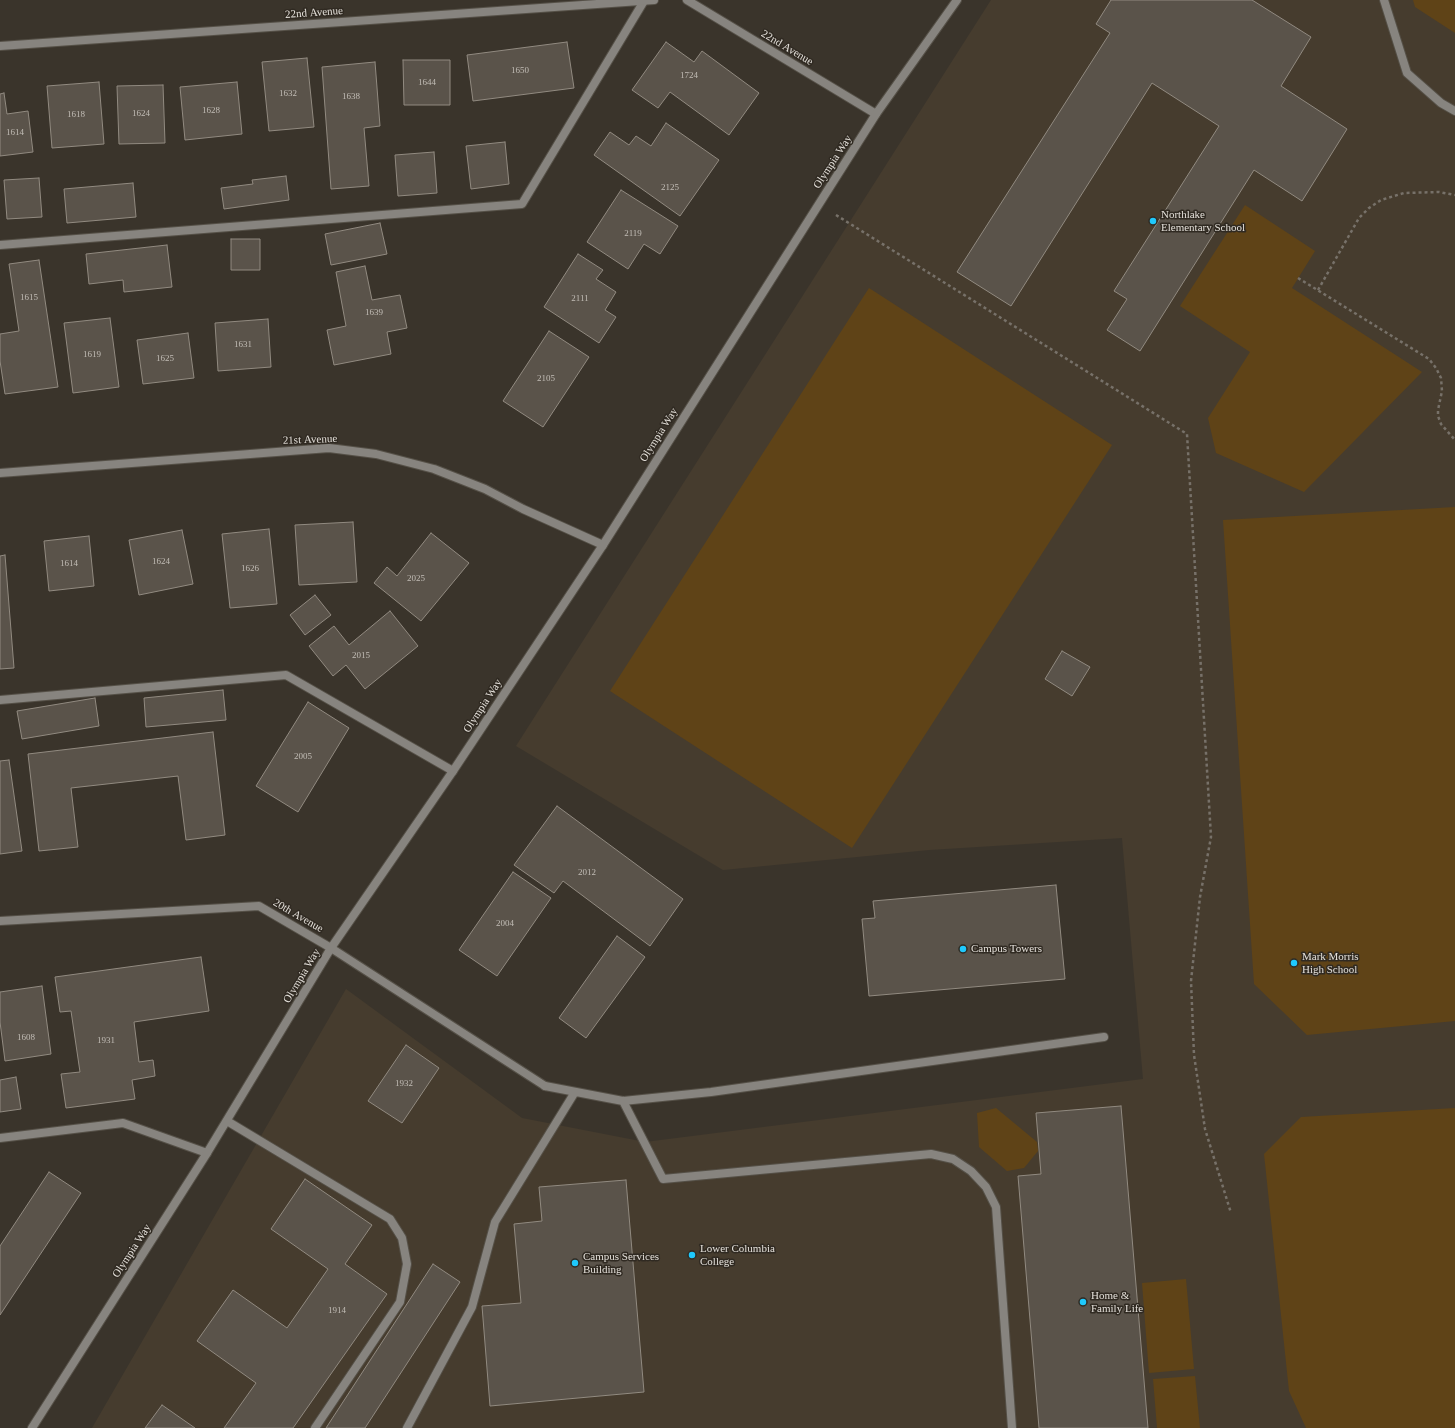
<!DOCTYPE html>
<html>
<head>
<meta charset="utf-8">
<style>
  body { margin:0 }
  canvas { display:block; background:#3a342b }
</style>
</head>
<body>
<canvas width="1455" height="1428"></canvas>
<script>
const context = document.querySelector('canvas').getContext('2d');
context.lineJoin = 'round';
function paint(path, color) {
  context.fillStyle = color;
  context.fill(path, 'evenodd');
}
function poly(rows) {
  const path = new Path2D();
  for (const r of rows) {
    path.moveTo(r[0], r[1]);
    for (let i = 2; i < r.length; i += 2) path.lineTo(r[i], r[i + 1]);
  }
  return path;
}
function trace(path, color, width, dash) {
  context.strokeStyle = color;
  context.lineWidth = width;
  context.lineCap = dash ? 'butt' : 'round';
  context.setLineDash(dash || []);
  context.stroke(path);
}
function drawText(font, color, halo, rows, align = 'center') {
  context.font = font + ' Georgia,serif';
  context.lineWidth = 3;
  context.setLineDash([]);
  context.textBaseline = 'middle';
  context.strokeStyle = halo;
  context.fillStyle = color;
  for (const [text, x, y, turn = 0] of rows) {
    context.save();
    context.translate(x, y);
    context.rotate((+turn || 0) * Math.PI / 180);
    context.textAlign = isNaN(turn) ? turn : align;
    if (halo) context.strokeText(text, 0, 0);
    context.fillText(text, 0, 0);
    context.restore();
  }
}
paint(poly([
  [991,0,1455,0,1455,1428,92,1428,346,989,522,1118,645,1142,1143,1079,1122,838,929,850,723,870,516,746]
]), '#463c2e');
paint(poly([
  [1413,0,1455,0,1455,33,1415,7],
  [1245,205,1315,251,1292,288,1422,372,1304,492,1216,453,1208,418,1250,352,1180,306],
  [869,288,1112,445,852,848,610,691],
  [1455,507,1455,1021,1307,1035,1254,984,1223,520],
  [996,1108,1037,1142,1038,1151,1024,1168,1007,1171,979,1147,977,1113],
  [1455,1108,1455,1428,1306,1428,1289,1391,1264,1154,1301,1117],
  [1186,1279,1194,1369,1149,1373,1142,1283],
  [1195,1376,1200,1428,1157,1428,1153,1379]
]), '#5f4317');
const building = poly([
  [1111,0,1252,0,1311,37,1281,86,1347,129,1302,201,1254,170,1140,351,1107,330,1127,299,1114,291,1219,126,1152,83,1011,306,957,272,1110,33,1096,24,1111,0],
  [567,42,574,88,473,101,467,55,567,42],
  [666,42,694,62,702,51,759,93,729,135,670,92,658,108,632,90,666,42],
  [307,58,314,127,269,131,262,62,307,58],
  [403,60,450,60,450,105,404,105,403,60],
  [375,62,380,126,364,128,369,186,331,189,322,67,375,62],
  [99,82,104,144,52,148,47,86,99,82],
  [237,82,242,134,185,140,180,87,237,82],
  [163,85,165,143,119,144,117,86,163,85],
  [4,93,7,114,28,111,33,152,0,156,0,94,4,93],
  [666,123,719,160,680,216,594,155,610,132,629,145,636,136,651,146,666,123],
  [505,142,509,184,471,189,466,146,505,142],
  [434,152,437,193,398,196,395,155,434,152],
  [286,176,289,200,224,209,221,188,253,184,252,180,286,176],
  [39,178,42,217,7,219,4,180,39,178],
  [133,183,136,217,67,223,64,189,133,183],
  [621,190,678,226,660,254,644,244,628,269,587,242,621,190],
  [380,223,387,254,331,265,325,234,380,223],
  [231,239,260,239,260,270,231,270,231,239],
  [167,245,172,287,124,292,123,280,89,284,86,254,167,245],
  [578,254,603,270,596,279,616,292,605,310,616,317,599,343,544,307,578,254],
  [39,260,58,387,5,394,0,361,0,334,19,331,9,264,39,260],
  [365,266,372,300,400,295,407,328,387,332,391,354,334,365,327,330,346,326,336,272,365,266],
  [110,318,119,387,73,393,64,323,110,318],
  [268,319,271,367,218,371,215,323,268,319],
  [549,331,589,357,543,427,503,401,549,331],
  [188,333,194,378,143,384,137,340,188,333],
  [353,522,357,582,299,585,295,525,353,522],
  [269,529,277,604,230,608,222,534,269,529],
  [182,530,193,584,139,595,129,540,182,530],
  [431,533,469,563,421,621,374,583,387,567,397,576,431,533],
  [89,536,94,586,49,591,44,541,89,536],
  [5,555,14,668,0,669,0,556,5,555],
  [315,595,331,615,305,635,290,615,315,595],
  [390,611,418,646,365,689,346,665,333,676,309,646,334,626,349,645,390,611],
  [1062,651,1090,667,1072,696,1045,679,1062,651],
  [223,690,226,720,146,727,144,698,223,690],
  [95,698,99,726,22,739,17,711,95,698],
  [308,702,349,728,298,812,256,786,308,702],
  [213,732,225,835,186,840,178,776,71,788,78,847,39,851,28,754,213,732],
  [9,760,22,851,0,854,0,761,9,760],
  [557,806,683,899,650,946,563,881,554,893,514,865,557,806],
  [513,872,551,898,497,976,459,950,513,872],
  [1056,885,1065,979,869,996,862,919,875,918,873,901,1056,885],
  [617,936,645,957,586,1038,559,1018,617,936],
  [201,957,209,1011,134,1022,139,1062,153,1060,155,1076,132,1080,135,1099,66,1108,61,1074,80,1072,71,1011,60,1012,55,977,201,957],
  [42,986,51,1054,5,1061,0,1022,0,992,42,986],
  [406,1045,439,1068,402,1123,368,1101,406,1045],
  [16,1077,21,1109,0,1112,0,1080,16,1077],
  [1121,1106,1148,1428,1039,1428,1018,1176,1041,1174,1036,1113,1121,1106],
  [49,1172,81,1193,0,1315,0,1246,49,1172],
  [305,1179,372,1225,345,1264,387,1294,293,1428,224,1428,256,1383,197,1341,233,1290,287,1328,328,1269,271,1229,305,1179],
  [626,1180,644,1392,490,1406,482,1306,521,1303,514,1224,542,1221,539,1187,626,1180],
  [433,1264,460,1282,365,1428,326,1428,433,1264],
  [162,1405,195,1428,145,1428,162,1405]
]);
paint(building, '#5a534a');
trace(building, '#918a80', 1);
const service = poly([
  [1384,0,1407,73,1441,103,1455,111],
  [0,245,522,204,644,1],
  [0,700,286,675,453,771],
  [545,1086,623,1101,711,1092,1104,1037],
  [623,1101,663,1179,931,1154,953,1159,971,1171,986,1187,996,1207,1012,1428],
  [227,1121,390,1219,402,1238,407,1264,400,1302,315,1428],
  [0,1138,123,1123,207,1153],
  [407,1428,472,1307,495,1222,575,1092]
]);
const minor = poly([
  [687,0,876,114],
  [0,46,654,0],
  [0,473,329,448,376,454,434,469,485,489,523,509,603,545],
  [0,921,259,906,331,948,545,1086]
]);
const tertiary = poly([
  [32,1428,207,1153,331,948,453,771,603,545,876,114,957,0]
]);
trace(service, '#555047', 10);
trace(minor, '#555047', 10);
trace(tertiary, '#555047', 10);
trace(poly([
  [836,215,1187,434,1211,837,1200,897,1191,981,1194,1055,1205,1129,1231,1213],
  [1298,278,1429,359,1436,368,1441,378,1442,391,1438,410,1438,416,1441,424,1455,440],
  [1318,290,1359,218,1369,208,1381,200,1404,193,1439,192,1455,195]
]), '#777169', 2.5, [3, 3]);
trace(service, '#87847f', 8);
trace(minor, '#87847f', 8);
trace(tertiary, '#87847f', 8);
for (const [x, y, r, color] of [
  [1153,221,4,"#1fc9fd"],
  [963,949,4,"#1fc9fd"],
  [1294,963,4,"#1fc9fd"],
  [692,1255,4,"#1fc9fd"],
  [575,1263,4,"#1fc9fd"],
  [1083,1302,4,"#1fc9fd"]
]) {
  const dot = new Path2D();
  dot.arc(x, y, r, 0, 2 * Math.PI);
  context.fillStyle = color;
  context.fill(dot);
  trace(dot, '#302a22', 1.5);
}
drawText('9px', '#c2bdb6', null, [
  ["1650",520,71],
  ["1724",689,76],
  ["1644",427,83],
  ["1632",288,94],
  ["1638",351,97],
  ["1628",211,111],
  ["1624",141,114],
  ["1618",76,115],
  ["1614",15,133],
  ["2125",670,188],
  ["2119",633,234],
  ["1615",29,298],
  ["2111",580,299],
  ["1639",374,313],
  ["1631",243,345],
  ["1619",92,355],
  ["1625",165,359],
  ["2105",546,379],
  ["1624",161,562],
  ["1614",69,564],
  ["1626",250,569],
  ["2025",416,579],
  ["2015",361,656],
  ["2005",303,757],
  ["2012",587,873],
  ["2004",505,924],
  ["1608",26,1038],
  ["1931",106,1041],
  ["1932",404,1084],
  ["1914",337,1311]
]);
drawText('11px', '#e4e0da', '#302a22', [
  ["22nd Avenue",314,13,-4],
  ["22nd Avenue",787,48,31],
  ["Olympia Way",833,162,-57],
  ["Olympia Way",659,435,-58],
  ["21st Avenue",310,440,-2],
  ["Olympia Way",483,706,-57],
  ["20th Avenue",298,916,30],
  ["Olympia Way",302,976,-59],
  ["Olympia Way",132,1251,-57]
]);
drawText('11px', '#e4e0da', '#302a22', [
  ["Northlake",1161,215],
  ["Elementary School",1161,228],
  ["Campus Towers",971,949],
  ["Mark Morris",1302,957],
  ["High School",1302,970],
  ["Lower Columbia",700,1249],
  ["College",700,1262],
  ["Campus Services",583,1257],
  ["Building",583,1270],
  ["Home &",1091,1296],
  ["Family Life",1091,1309]
], 'left');
</script>
</body>
</html>
